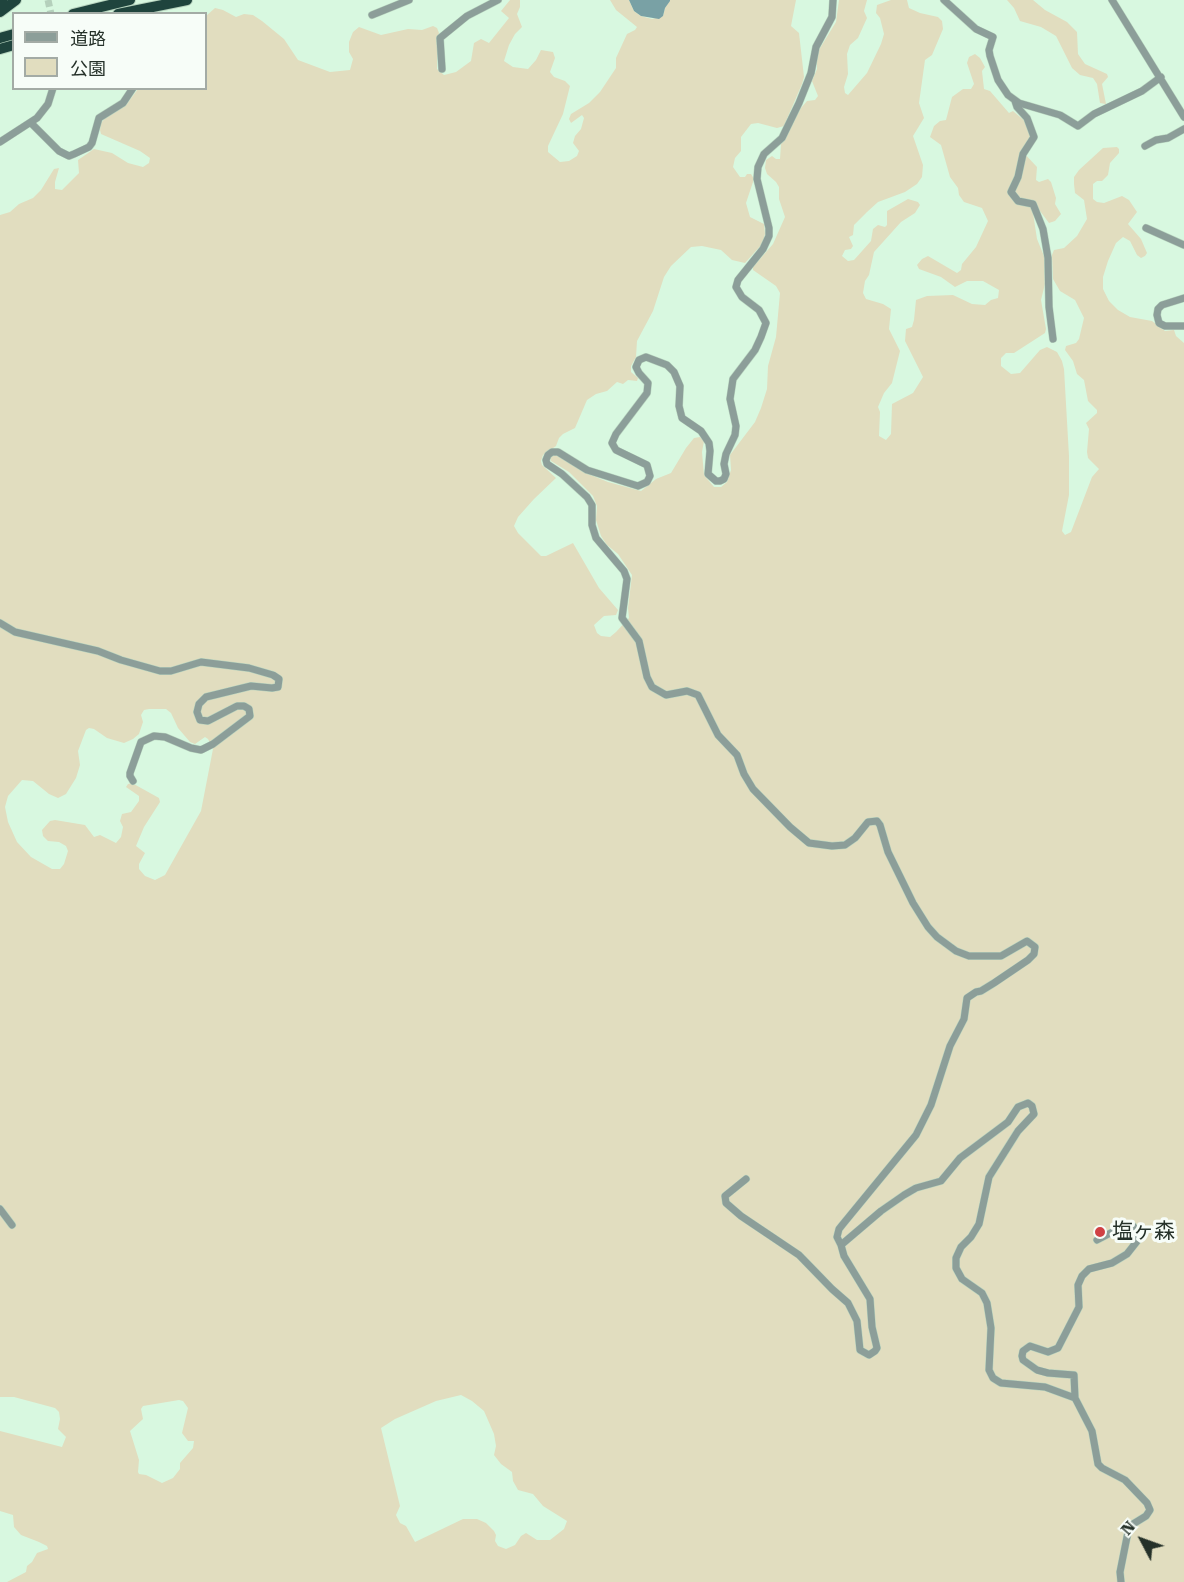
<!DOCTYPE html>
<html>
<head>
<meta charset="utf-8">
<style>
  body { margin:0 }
  #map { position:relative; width:1184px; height:1582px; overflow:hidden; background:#d8f8e0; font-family:"Roboto Serif","Noto Sans JP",serif }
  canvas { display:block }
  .legend { position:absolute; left:12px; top:12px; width:195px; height:78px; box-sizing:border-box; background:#f7fdf8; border:2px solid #a3aba5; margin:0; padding:8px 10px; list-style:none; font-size:18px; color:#253129 }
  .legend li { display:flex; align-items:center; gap:12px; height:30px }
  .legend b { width:30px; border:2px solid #a3aba5 }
  .north { position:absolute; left:1112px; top:1510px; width:60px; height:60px; -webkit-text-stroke:4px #f7fdf8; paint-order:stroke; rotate:311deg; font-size:16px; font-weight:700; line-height:24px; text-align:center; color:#253129 }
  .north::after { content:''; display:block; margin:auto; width:21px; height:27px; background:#253129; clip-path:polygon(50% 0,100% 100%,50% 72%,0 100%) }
</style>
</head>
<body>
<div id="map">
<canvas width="1184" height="1582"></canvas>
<ul class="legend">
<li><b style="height:8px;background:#8c9e99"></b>道路</li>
<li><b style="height:16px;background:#e1ddbf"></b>公園</li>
</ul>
<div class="north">N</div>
</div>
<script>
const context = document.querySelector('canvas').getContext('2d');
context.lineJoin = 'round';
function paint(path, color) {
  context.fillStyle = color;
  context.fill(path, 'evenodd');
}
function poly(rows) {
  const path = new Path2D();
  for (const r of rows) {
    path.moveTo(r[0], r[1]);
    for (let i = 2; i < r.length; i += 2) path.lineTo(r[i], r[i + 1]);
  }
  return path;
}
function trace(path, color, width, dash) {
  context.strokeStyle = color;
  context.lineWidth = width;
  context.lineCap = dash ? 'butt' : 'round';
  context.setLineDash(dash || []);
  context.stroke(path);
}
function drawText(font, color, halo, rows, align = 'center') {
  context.font = font + ' "Roboto Serif","Noto Sans JP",serif';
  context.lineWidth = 6;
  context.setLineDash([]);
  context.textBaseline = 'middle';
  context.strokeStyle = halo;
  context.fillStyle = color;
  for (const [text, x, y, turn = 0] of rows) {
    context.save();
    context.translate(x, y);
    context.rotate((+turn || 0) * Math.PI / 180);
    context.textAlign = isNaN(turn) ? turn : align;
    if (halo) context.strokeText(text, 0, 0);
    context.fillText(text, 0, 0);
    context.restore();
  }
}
paint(poly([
  [510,0,520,0,520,7,517,14,522,27,515,34,509,45,504,61,513,67,528,69,536,60,541,50,553,52,555,58,550,72,554,77,565,81,570,86,563,114,548,146,548,152,560,162,569,161,577,156,579,151,573,143,575,136,581,129,584,118,582,115,571,123,569,119,571,114,589,103,600,92,616,68,616,58,627,34,635,30,637,27,616,10,610,0,629,0,634,11,641,16,652,19,663,16,665,8,670,0,796,0,791,26,799,33,804,77,802,84,784,126,777,128,758,123,751,124,741,137,741,151,735,158,733,167,740,177,745,177,747,174,751,174,754,179,746,203,750,217,764,224,765,234,763,243,745,263,732,260,721,250,702,246,691,247,671,266,664,277,653,311,637,341,636,357,631,366,631,372,638,378,637,381,628,380,623,384,617,382,607,391,596,394,587,400,575,428,563,434,559,438,556,446,543,455,541,461,542,465,556,478,534,499,518,517,514,526,518,533,541,556,546,556,573,543,599,588,618,610,616,615,604,616,594,625,597,633,601,636,610,637,616,632,629,618,628,608,632,575,618,554,607,545,601,536,596,520,597,506,593,496,569,472,551,461,550,457,556,455,560,457,586,473,608,482,641,491,656,479,671,473,686,448,694,438,700,437,704,441,702,452,704,475,714,487,721,487,727,482,731,470,730,455,755,422,761,408,767,389,768,366,776,337,780,293,776,286,753,270,753,267,773,244,785,217,779,199,779,187,776,182,767,174,765,168,766,160,772,156,776,159,780,159,781,144,801,108,807,101,815,100,818,96,812,81,817,69,817,53,836,22,839,0,867,0,864,11,867,18,858,38,850,45,847,54,848,74,844,87,845,93,848,95,867,73,881,44,884,34,880,18,876,13,877,5,891,0,907,0,909,8,920,13,938,17,942,21,943,29,932,55,925,60,919,103,924,118,913,136,923,165,922,177,917,184,905,192,878,202,867,212,854,225,853,235,849,237,853,246,851,249,845,250,842,256,848,261,854,260,871,241,873,229,878,225,885,227,887,225,887,211,908,199,918,202,920,205,915,213,901,222,874,252,869,275,865,281,863,293,866,299,883,304,891,309,889,329,900,351,892,383,884,393,878,407,880,412,879,436,886,440,891,434,892,404,913,393,923,377,905,341,906,329,912,327,914,320,916,300,927,296,953,295,972,304,985,305,991,300,998,298,999,290,983,281,967,281,955,287,941,277,919,269,917,265,922,259,928,256,957,273,961,270,962,264,976,247,988,221,982,208,964,202,959,195,958,188,950,177,941,145,930,137,934,126,940,121,946,120,952,97,963,89,971,89,974,84,967,63,969,57,975,54,980,58,985,67,982,71,984,89,990,91,1009,113,1013,111,1026,122,1030,137,1022,151,1037,167,1036,180,1039,182,1048,179,1051,182,1056,198,1055,204,1061,214,1055,221,1049,223,1040,211,1033,213,1037,239,1044,256,1045,284,1041,300,1046,329,1045,333,1014,353,1006,353,1001,358,1001,366,1011,374,1020,373,1040,350,1047,347,1057,352,1062,361,1064,369,1069,456,1069,495,1062,531,1065,535,1071,532,1092,477,1099,469,1088,458,1087,452,1089,429,1086,423,1097,413,1097,410,1088,401,1084,380,1077,374,1073,361,1065,350,1066,346,1076,343,1079,339,1084,318,1075,300,1060,291,1053,279,1052,255,1054,250,1064,248,1077,236,1087,219,1084,200,1075,193,1074,184,1074,177,1079,170,1103,148,1117,147,1119,149,1119,153,1110,163,1108,175,1102,181,1097,181,1093,184,1093,199,1097,202,1104,203,1122,196,1129,200,1137,212,1128,224,1141,239,1147,253,1145,256,1141,258,1137,255,1130,241,1123,237,1116,243,1108,261,1103,277,1103,289,1109,301,1118,310,1130,317,1152,321,1165,331,1174,330,1176,336,1184,343,1184,1582,7,1582,26,1572,27,1566,32,1562,37,1553,48,1549,47,1546,39,1542,21,1535,14,1527,13,1515,0,1511,0,1431,62,1447,66,1437,58,1429,60,1419,59,1412,55,1408,14,1397,0,1397,0,215,10,212,19,204,33,198,41,190,54,169,59,168,55,182,55,189,62,190,79,173,78,160,94,149,112,153,128,163,143,167,149,163,150,158,140,151,101,134,100,130,101,123,106,117,126,105,138,89,206,88,206,16,215,8,223,10,236,17,244,14,253,15,262,21,284,39,298,60,330,72,350,70,353,59,349,52,349,42,353,32,359,27,381,35,408,29,422,30,433,26,437,28,439,33,437,39,437,69,444,75,456,72,471,61,474,43,481,39,489,43,509,18,501,11],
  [149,709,166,709,171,713,178,728,190,742,195,744,205,737,208,739,213,749,201,811,165,875,155,880,145,876,139,869,139,864,145,853,136,846,144,827,160,802,159,798,132,783,128,784,126,787,139,796,139,801,131,812,122,814,120,821,123,827,121,837,116,843,100,835,94,837,85,825,55,820,50,821,42,830,43,836,48,841,59,842,66,846,68,851,64,864,60,869,52,869,31,857,17,842,8,822,5,807,8,796,22,780,33,781,49,794,58,798,66,794,76,778,80,765,78,751,86,730,89,728,94,729,107,738,124,743,133,739,139,734,143,722,141,715,144,710],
  [461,1395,472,1401,484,1411,494,1434,496,1446,494,1455,501,1464,512,1472,513,1481,518,1490,533,1494,543,1506,567,1521,564,1529,550,1540,537,1540,526,1533,521,1536,515,1545,506,1549,498,1546,495,1541,496,1535,494,1531,486,1523,477,1519,463,1519,415,1542,406,1526,400,1523,396,1515,400,1506,381,1428,395,1419,436,1401],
  [179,1400,183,1401,188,1408,182,1433,188,1441,194,1441,193,1448,180,1463,180,1469,173,1478,162,1483,146,1475,139,1474,138,1472,139,1460,130,1431,143,1419,141,1409,143,1406],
  [1007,0,1033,0,1045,10,1067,22,1077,32,1078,54,1085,64,1107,74,1108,77,1102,84,1106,104,1100,103,1097,84,1093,78,1080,75,1072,68,1056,36,1041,27,1020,21,1014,8]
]), '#e1ddbf');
paint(poly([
  [629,0,670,0,670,1,665,8,663,16,659,19,641,16,634,11]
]), '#79a1a5');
trace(poly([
  [48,0,51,14]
]), '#b4d0bb', 7, [7, 3.5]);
const minor = poly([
  [833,0,832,17,816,47,811,73,799,103,782,138,764,154,758,167,757,179,769,228,769,236,763,249,738,280,736,287,742,297,759,310,766,323,761,337,755,350,733,379,730,399,736,426,735,435,726,454,724,464,726,474,724,479,720,481,716,481,708,474,710,451,709,443,701,431,682,418,679,406,680,386,674,372,667,365,646,357,639,360,636,367,639,373,648,383,647,393,616,434,612,443,616,450,647,465,650,476,647,482,638,486,587,470,558,452,552,452,548,455,546,460,547,464,562,474,587,497,592,505,592,525,596,538,624,571,627,579,622,618,639,641,647,677,652,687,666,695,687,691,698,695,718,735,737,755,744,774,753,789,790,827,809,843,832,846,845,845,855,838,868,822,877,821,880,825,888,852,913,903,928,927,937,937,956,951,969,956,1001,956,1027,941,1035,947,1034,954,1028,960,994,983,981,991,976,992,967,998,964,1019,950,1046,931,1105,916,1135,843,1224,839,1229,837,1237,841,1245,881,1211,904,1195,916,1188,941,1181,960,1158,1008,1122,1018,1107,1028,1103,1032,1106,1034,1114,1018,1131,989,1177,979,1224,971,1237,961,1247,956,1258,956,1268,962,1279,982,1293,987,1303,991,1328,989,1370,993,1378,1001,1383,1045,1387,1075,1398,1092,1431,1098,1464,1102,1468,1125,1480,1147,1503,1150,1510,1146,1516,1133,1524,1128,1532,1120,1572,1121,1582],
  [944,0,976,29,993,37,989,50,990,56,998,80,1008,95,1019,103,1060,115,1078,126,1094,114,1142,91,1161,77],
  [1112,0,1184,117],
  [372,15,409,0],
  [442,69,440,38,467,16,498,0],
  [1015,101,1017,107,1027,118,1034,137,1023,154,1018,177,1011,192,1018,201,1033,204,1043,229,1048,258,1049,307,1053,339],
  [31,123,59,151,69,156,74,154,89,147,92,143,99,118,123,103,133,88],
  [0,142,37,118,48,104,53,88],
  [1145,146,1156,140,1168,138,1184,129],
  [1146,228,1184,245],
  [1184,298,1162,305,1158,309,1157,315,1159,323,1165,326,1184,326],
  [0,623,15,632,98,651,121,660,160,671,171,671,201,662,249,668,273,675,279,679,278,687,272,688,251,686,206,697,199,704,197,712,200,720,208,721,237,706,244,706,249,709,250,716,213,744,201,750,191,748,165,737,154,736,141,742,130,773,130,776,133,781],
  [746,1179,725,1196,726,1203,741,1216,799,1255,832,1289,848,1303,857,1321,860,1350,869,1355,875,1351,877,1348,872,1327,870,1299,844,1256,841,1245],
  [0,1209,12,1225],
  [1075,1398,1074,1375,1048,1373,1037,1370,1023,1360,1022,1356,1023,1351,1030,1346,1048,1352,1058,1348,1079,1307,1078,1285,1082,1276,1089,1269,1112,1263,1127,1254,1138,1240,1139,1234,1133,1226,1126,1225,1097,1240]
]);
const highway = poly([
  [0,1,2,0],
  [0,12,16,0],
  [73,14,130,0],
  [118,14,187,0],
  [0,38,14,34],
  [0,49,14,45]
]);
trace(minor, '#b8d4bf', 8);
trace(highway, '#b8d4bf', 12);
trace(minor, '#8c9e99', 7);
trace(highway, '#1f443d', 10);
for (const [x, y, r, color] of [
  [1100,1232,6,"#d04144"]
]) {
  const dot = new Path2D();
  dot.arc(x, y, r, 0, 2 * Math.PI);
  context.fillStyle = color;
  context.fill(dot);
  trace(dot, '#f7fdf8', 2);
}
drawText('21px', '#253129', '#f7fdf8', [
  ["塩ヶ森",1112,1232]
], 'left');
</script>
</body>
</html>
